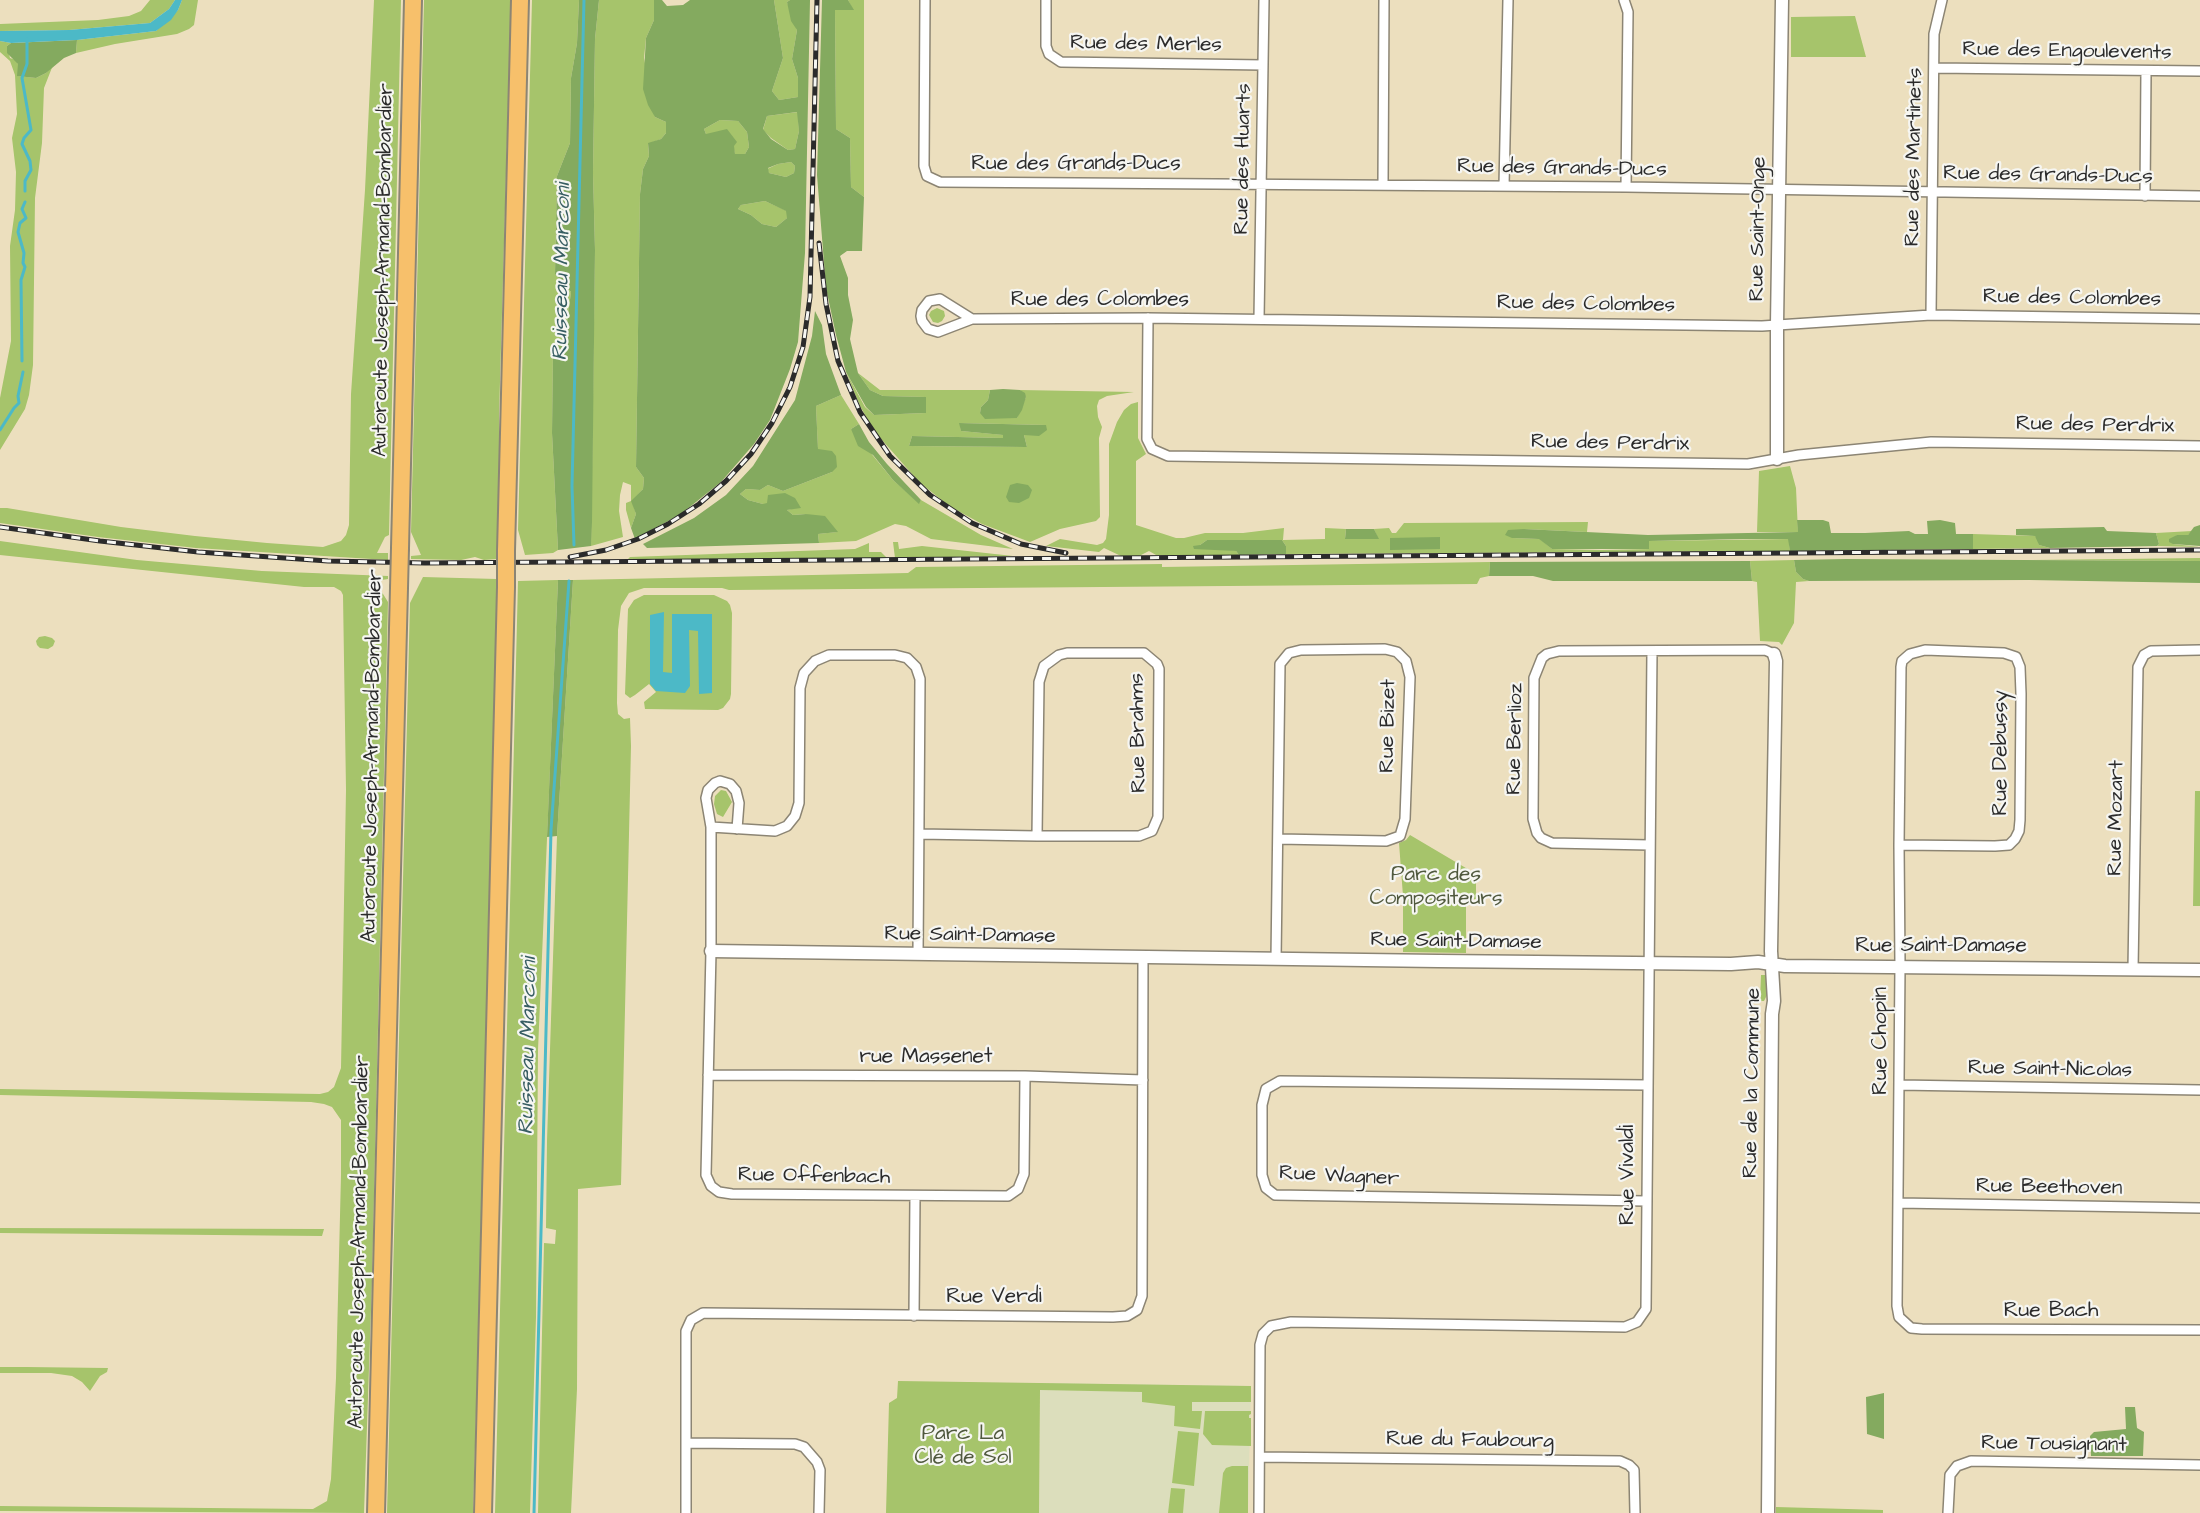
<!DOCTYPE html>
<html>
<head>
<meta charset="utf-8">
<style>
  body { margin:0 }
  canvas { display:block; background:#ecdfbe }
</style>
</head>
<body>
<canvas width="2200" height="1513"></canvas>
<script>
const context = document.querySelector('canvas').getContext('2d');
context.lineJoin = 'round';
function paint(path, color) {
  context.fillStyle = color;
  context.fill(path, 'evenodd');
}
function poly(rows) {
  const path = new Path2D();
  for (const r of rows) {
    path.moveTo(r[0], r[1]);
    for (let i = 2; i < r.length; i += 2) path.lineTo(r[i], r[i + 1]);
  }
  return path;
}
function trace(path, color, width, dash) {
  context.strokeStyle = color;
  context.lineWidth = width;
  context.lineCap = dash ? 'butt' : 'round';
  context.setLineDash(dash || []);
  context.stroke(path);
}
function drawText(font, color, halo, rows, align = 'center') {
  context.font = font + ' "Architects Daughter",sans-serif';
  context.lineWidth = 4.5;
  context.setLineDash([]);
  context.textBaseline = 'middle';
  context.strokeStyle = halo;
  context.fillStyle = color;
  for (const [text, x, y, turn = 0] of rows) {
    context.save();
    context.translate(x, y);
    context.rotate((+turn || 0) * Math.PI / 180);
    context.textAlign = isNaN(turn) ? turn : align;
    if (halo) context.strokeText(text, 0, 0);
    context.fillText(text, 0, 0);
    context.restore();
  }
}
paint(poly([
  [1040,1383,1251,1386,1248,1513,1039,1513]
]), '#dcdebc');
paint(poly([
  [150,0,175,0,169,9,150,23,69,30,0,31,0,24,98,20,129,16,141,11],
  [182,0,198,0,194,25,189,29,177,34,115,44,76,53,77,40,156,31,178,10],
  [374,0,401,0,389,535,385,537,377,553,388,553,388,560,196,548,98,537,0,523,0,508,7,508,121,527,195,536,267,543,323,547,341,541,346,535,349,525,351,394,365,190],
  [424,0,511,0,499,416,500,530,497,559,484,560,475,557,461,560,411,559,411,556,421,555,411,532],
  [532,0,579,0,577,43,571,78,570,143,557,176,555,274,571,292,565,338,553,348,552,433,558,550,553,553,525,555,518,530],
  [599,0,654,0,654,20,646,38,644,58,655,117,666,122,666,133,661,139,648,144,649,156,643,169,640,194,636,467,644,478,643,489,632,501,636,514,631,528,626,510,626,503,631,501,631,485,623,482,620,495,619,511,623,537,591,546,595,250,593,173,595,39],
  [774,0,790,0,787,2,797,30,792,59,798,78,798,97,779,100,772,91,783,58],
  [848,0,864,0,864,197,851,187,850,138,836,129,835,10,853,10],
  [1855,16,1866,57,1791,57,1791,17],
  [0,41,11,43,7,46,10,58,16,60,18,64,18,76,36,78,46,73,53,65,44,88,42,143,35,198,33,365,29,395,25,409,0,450,0,398,11,341,10,246,15,210,16,172,12,138,17,114,15,75,10,61,0,52],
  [798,112,799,131,795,149,788,150,771,138,763,130,767,116],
  [720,120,738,121,747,132,749,147,745,154,735,154,733,146,706,134,704,129],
  [791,162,795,166,794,173,786,177,769,173,767,169,778,164],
  [765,201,787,211,787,218,776,227,762,224,751,215,738,209,741,205],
  [937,308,944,311,945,316,942,321,938,323,933,322,929,315,931,311],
  [846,372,865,407,874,415,926,413,926,397,883,396,870,390,858,373,880,390,990,390,988,400,981,407,980,413,1017,418,1026,397,1020,390,1134,392,1107,396,1099,400,1097,406,1098,417,1102,427,1099,438,1100,517,1096,521,1060,529,1030,542,982,524,949,506,919,482,875,432,860,406],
  [960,423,1046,425,1024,435,1027,447,909,446,912,436,1003,438,1004,435,961,431],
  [841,395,859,424,851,429,893,480,919,503,921,500,981,535,1013,549,931,539,906,526,895,524,856,541,819,543,818,534,837,532,806,514,793,515,787,510,800,507,763,504,748,500,740,494,746,489,760,490,768,485,783,491,832,472,818,450,816,406],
  [1138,402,1138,438,1146,454,1136,461,1136,525,1176,538,1184,538,1205,533,1243,533,1284,528,1283,540,1325,539,1325,528,1346,529,1345,538,1377,536,1374,529,1389,528,1392,533,1396,533,1404,523,1588,522,1587,532,1524,529,1512,538,1540,539,1552,549,1602,550,1649,549,1649,541,1789,539,1790,551,1286,554,1286,546,1282,540,1207,540,1200,545,1236,551,1239,555,1169,556,1156,555,1149,551,1139,556,1121,556,1104,548,1099,552,1046,546,1060,539,1097,545,1103,543,1106,539,1109,515,1109,444,1117,422,1124,410,1131,404],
  [1440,537,1439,549,1390,549],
  [1790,466,1796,488,1798,532,1757,532,1759,471],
  [2192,531,2188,535,2177,535,2173,544,2200,547,2157,546,2159,544,2156,533],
  [1973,534,2035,536,2038,539,2039,545,2050,548,1973,549],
  [0,541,137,560,262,571,388,576,388,579,375,581,388,602,372,1281,364,1513,0,1511,0,1506,313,1509,327,1501,331,1479,336,1378,341,1175,341,1120,332,1107,324,1104,311,1102,0,1095,0,1089,320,1094,328,1092,334,1087,341,1068,346,790,343,595,341,591,334,587,304,587,0,555],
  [893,542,898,542,899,549,922,546,1013,556,895,558],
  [869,543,869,552,881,552,888,559,627,560,630,557,855,549],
  [2200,558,2200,561,2032,560],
  [1794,560,1796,572,1803,579,1809,581,1796,582,1794,623,1782,645,1779,642,1760,641,1757,582,1752,581,1750,561],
  [1490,562,1489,576,1480,578,1477,584,729,590,722,588,644,588,629,593,621,606,618,630,617,703,618,714,624,719,630,718,631,746,621,1185,578,1189,577,1389,571,1513,538,1513,544,1243,555,1244,556,1230,546,1228,547,1141,557,836,573,580,908,573,916,567,1162,564,1162,567],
  [423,577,497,579,490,940,473,1513,387,1513,410,603],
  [558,580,538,1050,536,1317,530,1513,495,1513,518,581],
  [644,595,714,595,727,601,730,605,732,613,731,694,730,699,723,708,718,710,645,709,644,702,656,692,649,684,635,695,630,698,625,694,628,609,634,600],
  [45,636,52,638,55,641,53,646,48,649,40,648,37,645,36,641,39,637],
  [721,790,726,791,732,802,723,817,717,814,714,804,715,796],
  [2195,791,2200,791,2200,906,2193,906],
  [1410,835,1476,874,1476,899,1466,900,1466,953,1403,952,1403,896,1399,843,1406,840],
  [1761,975,1767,975,1768,993,1764,1001,1760,1001],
  [0,1228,324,1229,322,1236,0,1233],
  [0,1367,26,1367,108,1368,107,1372,100,1376,90,1391,82,1382,72,1376,51,1373,0,1373],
  [898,1381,1251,1386,1251,1402,1192,1402,1192,1411,1202,1411,1200,1429,1174,1426,1175,1406,1142,1402,1142,1392,1040,1390,1039,1513,886,1513,889,1403,897,1398],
  [1205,1411,1251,1411,1251,1414,1249,1415,1249,1418,1251,1418,1251,1446,1212,1445,1203,1434],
  [1178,1431,1199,1433,1194,1486,1172,1483],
  [1232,1466,1248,1466,1248,1513,1219,1513,1223,1473,1226,1468],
  [1171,1488,1185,1489,1183,1513,1168,1513],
  [1776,1507,1883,1510,1883,1513,1776,1513]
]), '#a6c46b');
paint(poly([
  [579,0,599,0,595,39,593,173,595,250,592,522,591,546,558,550,552,433,553,347,565,338,571,292,555,274,557,176,570,143,571,78,577,43],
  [654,0,662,0,667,6,683,5,690,0,774,0,783,58,772,91,779,100,798,97,798,78,792,59,797,30,791,21,787,2,790,0,810,0,805,253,798,342,790,369,770,420,754,444,721,482,681,514,635,539,631,528,636,514,631,501,643,489,644,478,636,467,640,194,643,169,649,156,648,143,661,139,666,133,666,122,655,117,648,105,643,89,646,38,654,20],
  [797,112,799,131,795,149,788,150,771,139,763,129,767,116],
  [720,120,738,121,747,132,749,147,745,154,735,154,734,146,737,142,727,129,706,134,704,129],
  [791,162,795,166,794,173,786,177,769,173,768,168,778,164],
  [765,201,786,211,787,218,776,227,762,224,751,215,738,209,741,205],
  [822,0,848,0,854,10,835,10,836,129,850,138,851,187,864,197,862,251,847,251,840,256,848,278,848,295,853,320,850,339,858,373,870,390,883,396,926,397,926,413,874,415,866,407,846,372,836,335,826,288,817,175],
  [77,40,76,53,64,58,46,73,36,78,17,76,18,64,7,53,7,46,11,43],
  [815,311,822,325,826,354,841,395,816,406,818,449,832,451,836,456,837,467,832,472,783,491,768,485,760,490,746,489,740,494,748,500,763,504,767,503,768,495,785,493,795,498,801,508,787,510,793,515,806,514,825,516,838,532,818,534,819,543,647,548,643,544,694,518,726,495,753,466,795,400,812,336],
  [1003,389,1020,390,1025,393,1026,397,1022,410,1017,418,985,419,980,413,981,407,988,400,990,390],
  [959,423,1046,425,1047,430,1039,436,1024,435,1027,447,909,446,912,436,1003,438,1003,435,961,431],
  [859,424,869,442,887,464,921,500,919,504,893,480,873,455,858,446,851,429],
  [1017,483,1028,485,1032,490,1029,498,1019,503,1009,502,1006,497,1010,485],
  [1797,520,1823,520,1829,522,1831,533,1865,533,1909,531,1915,534,1928,534,1927,521,1940,520,1955,523,1956,534,1973,534,1973,549,1790,551,1788,539,1743,539,1649,541,1649,549,1552,549,1539,539,1512,538,1505,535,1508,530,1524,529,1648,535,1798,532],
  [2200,525,2200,546,2173,544,2169,542,2169,539,2177,535,2188,535,2194,527],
  [2104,527,2107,531,2156,533,2159,544,2157,546,2050,548,2039,545,2035,536,2016,535,2016,529],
  [1346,529,1374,529,1379,539,1345,539],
  [1440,537,1440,549,1390,550,1390,538],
  [1207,540,1282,540,1286,546,1286,554,1239,555,1236,551,1194,549,1193,546,1200,545],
  [1846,559,2200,561,2200,583,2029,580,1809,581,1803,579,1796,572,1794,560],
  [1750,561,1752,581,1553,581,1533,576,1489,576,1490,562],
  [558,580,573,580,557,836,547,837],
  [1884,1393,1884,1439,1867,1434,1866,1397],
  [2125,1407,2135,1407,2137,1428,2144,1432,2143,1456,2091,1456,2090,1436,2094,1432,2126,1429]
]), '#84aa5f');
paint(poly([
  [175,0,182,0,178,10,171,20,156,31,77,40,11,43,0,41,0,31,69,30,150,23,169,9],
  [664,612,663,672,672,673,672,614,712,614,712,693,699,694,698,631,689,630,690,686,685,693,656,691,650,684,650,615]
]), '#4cb9c7');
trace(poly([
  [25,191,25,181,31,170,30,161,22,144,24,138,31,130,22,78,27,64,27,39],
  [22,361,21,280,25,267,23,263,24,253,18,232,20,223,26,218,22,209,25,202],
  [0,430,14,408,19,403,18,396,23,372],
  [574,545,572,486,584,0],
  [534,1513,551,830,569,581]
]), '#4cb9c7', 3);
const minor = poly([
  [925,0,924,166,927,176,940,182,1626,187,2200,196],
  [1046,0,1046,46,1049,54,1061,62,1263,65],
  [1624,0,1628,12,1626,187],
  [1934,68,2200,71],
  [1383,184,1384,0],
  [1504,186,1508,0],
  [2145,196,2146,71],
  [1931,315,1934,34,1942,0],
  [1148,318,1147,439,1152,449,1168,456,1748,464,1799,455,1931,442,2200,446],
  [972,319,940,299,929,301,922,310,921,316,922,321,928,329,938,332,972,319,1148,318,1762,326,1931,315,2200,319],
  [1259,319,1264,0],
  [711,827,775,831,787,826,795,816,799,803,800,688,804,673,815,661,829,655,895,655,907,658,916,667,920,679,918,954],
  [737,829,739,803,736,791,730,784,720,781,715,783,708,790,706,798,711,827,711,951,706,1175,711,1186,719,1192,732,1194,1008,1196,1018,1189,1024,1174,1025,1076],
  [919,834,1037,836,1139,836,1152,831,1158,817,1159,669,1157,664,1144,653,1067,653,1059,655,1044,666,1039,682,1037,836],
  [1649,845,1552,843,1541,838,1537,833,1533,819,1534,678,1542,658,1547,654,1559,651,1765,650,1774,654],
  [1899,845,1995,846,2009,845,2015,839,2019,831,2020,820,2021,694,2020,667,2016,657,2004,653,1925,650,1910,654,1902,661,1901,667,1899,845,1900,966,1897,1306,1899,1317,1911,1328,1922,1329,2200,1330],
  [1276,959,1280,664,1289,653,1301,650,1385,649,1397,652,1406,661,1410,677,1405,819,1400,836,1386,841,1278,839],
  [2133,969,2138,667,2144,655,2151,651,2200,650],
  [708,1075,1025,1076,1143,1080],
  [1899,1085,2200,1090],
  [1646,1201,1275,1195,1266,1188,1262,1175,1262,1105,1266,1089,1280,1081,1647,1085],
  [1898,1203,2200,1208],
  [914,1316,915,1196],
  [687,1443,795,1444,804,1447,817,1462,820,1470,819,1513],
  [1260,1457,1620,1461,1629,1465,1634,1470,1635,1513],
  [686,1513,686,1331,691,1320,703,1313,1113,1317,1127,1316,1137,1310,1142,1296,1143,958],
  [1259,1513,1260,1345,1263,1334,1271,1326,1291,1322,1625,1327,1637,1322,1646,1309,1652,651],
  [1948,1513,1950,1475,1957,1466,1971,1461,2200,1465]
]);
const tertiary = poly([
  [1777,459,1777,324,1782,0],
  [711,951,1438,961,1731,964,1758,962,1785,966,2200,970],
  [1768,1513,1772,1014,1774,1001,1771,951,1776,661,1774,654]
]);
const motorway = poly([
  [400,548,413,0],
  [506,551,520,0],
  [376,1513,399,588],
  [483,1513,506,587]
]);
trace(minor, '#8c8574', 12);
trace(tertiary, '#8c8574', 15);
trace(motorway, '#8c8574', 20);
trace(minor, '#fff', 9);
trace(tertiary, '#fff', 12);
trace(motorway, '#f7c06b', 16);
const rail = poly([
  [819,243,826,304,838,361,860,412,890,456,930,495,972,523,1021,544,1066,553],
  [0,527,100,541,198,552,328,561,425,563,2200,550],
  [570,557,606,550,638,539,668,524,699,504,726,481,751,454,772,423,790,387,803,347,810,297,817,0]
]);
trace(rail, '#2b2b2b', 5);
trace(rail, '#f6f6f2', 3, [9]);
const motorwayBridge = poly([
  [506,587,506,551],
  [399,588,400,548]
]);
trace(motorwayBridge, '#8c8574', 20, []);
trace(motorwayBridge, '#f7c06b', 16);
drawText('21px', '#2b2b2b', '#f6f6f2', [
  ["Rue des Merles",1146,45,1],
  ["Rue des Engoulevents",2067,52,1],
  ["Rue des Martinets",1915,157,-89],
  ["Rue des Huarts",1244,159,-89],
  ["Rue des Grands-Ducs",1076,165],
  ["Rue des Grands-Ducs",1562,169,1],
  ["Rue des Grands-Ducs",2048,176,1],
  ["Rue Saint-Onge",1759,229,-89],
  ["Autoroute Joseph-Armand-Bombardier",384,270,-89],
  ["Rue des Colombes",2072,299,1],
  ["Rue des Colombes",1100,301],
  ["Rue des Colombes",1586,305,1],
  ["Rue des Perdrix",2095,426,1],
  ["Rue des Perdrix",1610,444,1],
  ["Rue Bizet",1389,726,-89],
  ["Rue Brahms",1139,733,-91],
  ["Rue Berlioz",1516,739,-89],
  ["Rue Debussy",2002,753,-90],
  ["Autoroute Joseph-Armand-Bombardier",373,756,-89],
  ["Rue Mozart",2117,818,-89],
  ["Rue Saint-Damase",970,936,1],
  ["Rue Saint-Damase",1456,942,1],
  ["Rue Saint-Damase",1941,947],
  ["Rue Chopin",1882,1041,-90],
  ["rue Massenet",926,1058],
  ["Rue Saint-Nicolas",2050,1070,1],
  ["Rue de la Commune",1753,1083,-89],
  ["Rue Vivaldi",1629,1175,-90],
  ["Rue Offenbach",814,1177,1],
  ["Rue Wagner",1339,1177,3],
  ["Rue Beethoven",2049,1188,1],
  ["Autoroute Joseph-Armand-Bombardier",360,1242,-89],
  ["Rue Verdi",994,1298],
  ["Rue Bach",2051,1312],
  ["Rue du Faubourg",1470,1441,1],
  ["Rue Tousignant",2054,1445,1]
]);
drawText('21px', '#50593e', '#f6f6f2', [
  ["Parc des",1436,876],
  ["Compositeurs",1436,900],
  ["Parc La",963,1435],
  ["Clé de Sol",963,1459]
]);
drawText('italic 22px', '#375d62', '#f6f6f2', [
  ["Ruisseau Marconi",563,272,-89],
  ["Ruisseau Marconi",529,1046,-89]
]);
</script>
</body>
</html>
